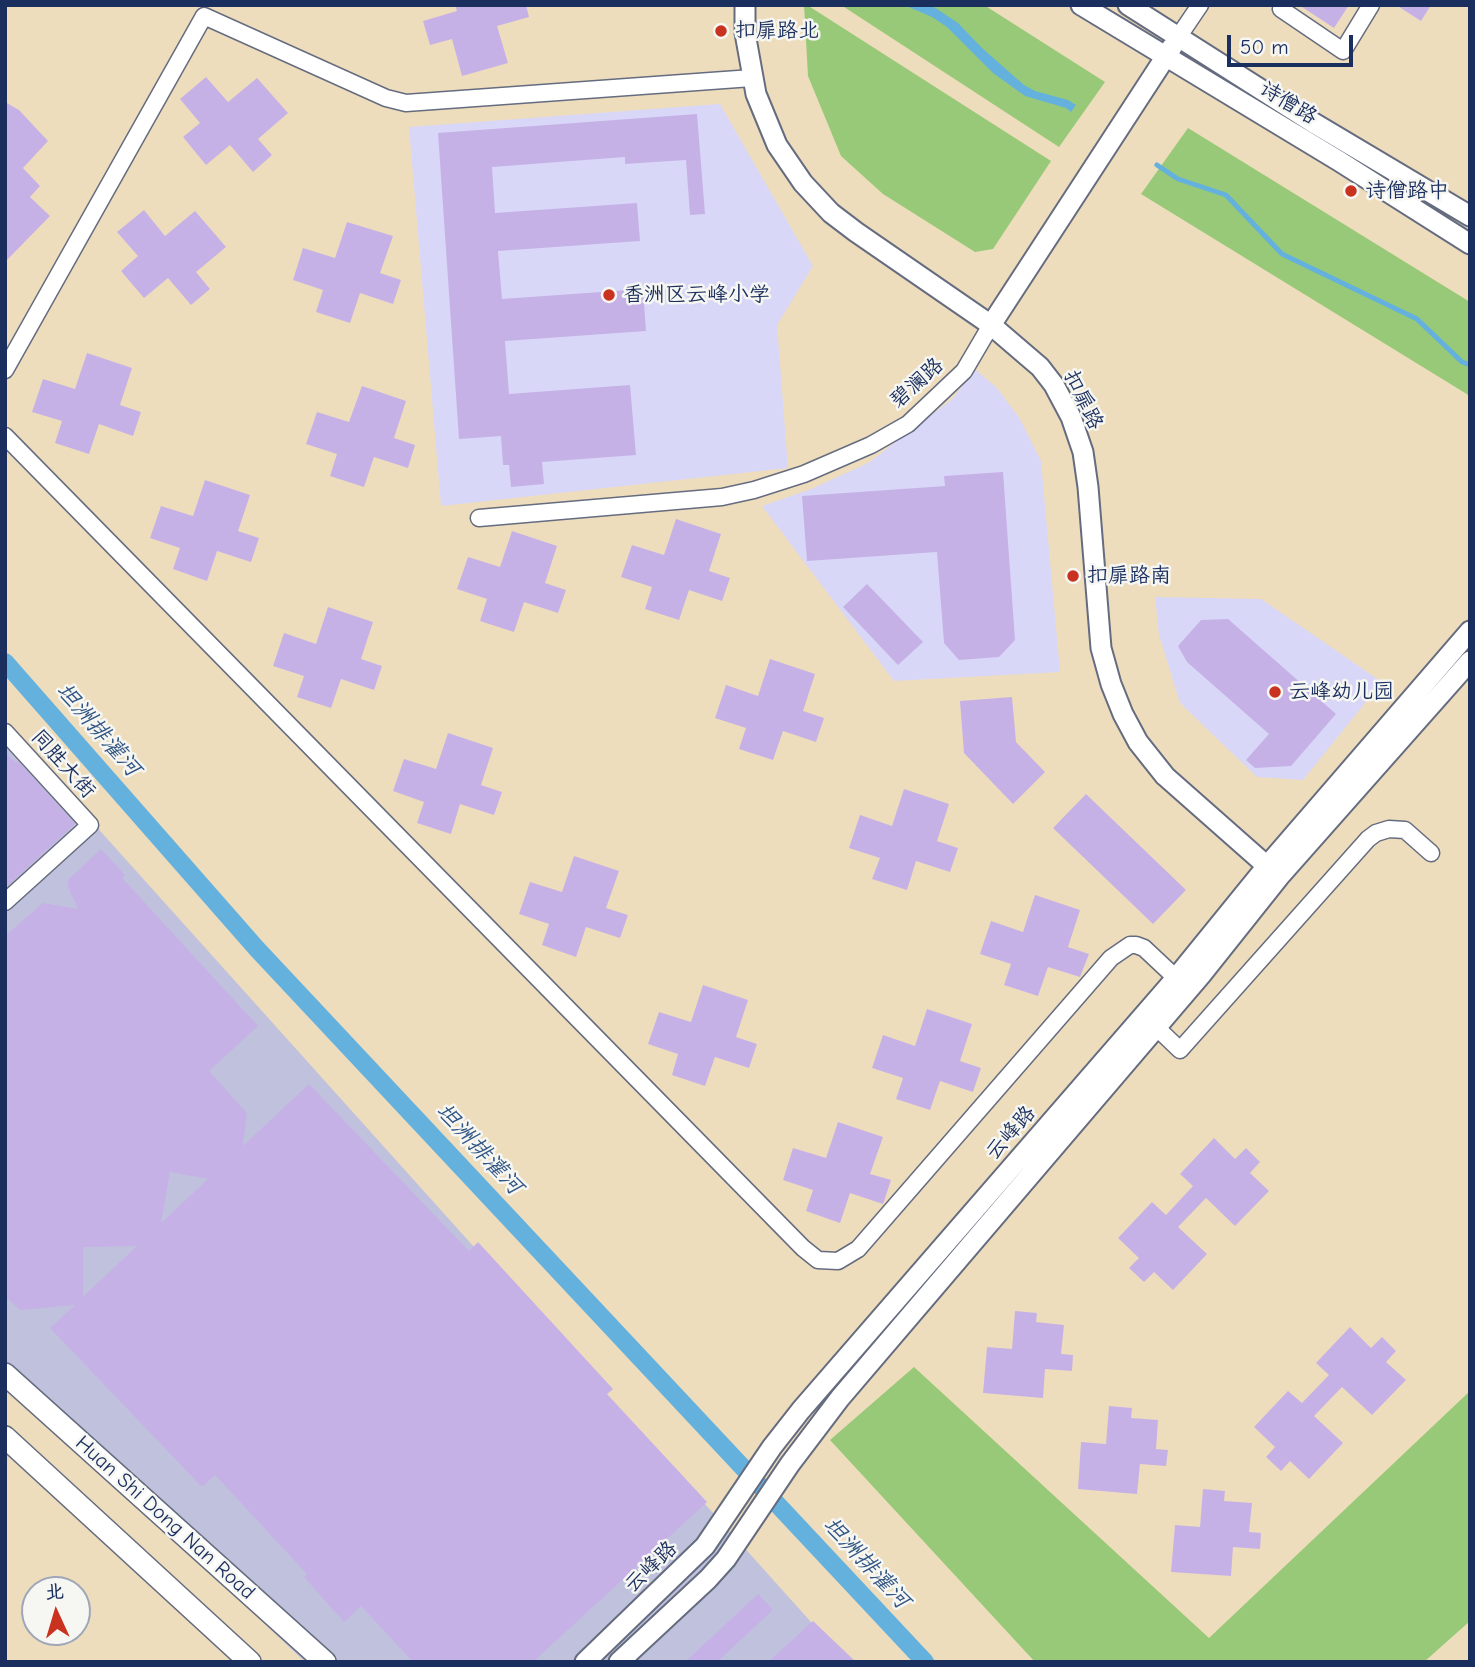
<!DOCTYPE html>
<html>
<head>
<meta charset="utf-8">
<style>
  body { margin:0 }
  #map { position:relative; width:1475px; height:1667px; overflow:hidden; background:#eeddbc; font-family:"Comic Neue","LXGW WenKai TC",sans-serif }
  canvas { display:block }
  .frame { position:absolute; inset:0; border:7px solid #1b2f5e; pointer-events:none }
  .north { position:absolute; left:21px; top:1576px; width:70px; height:70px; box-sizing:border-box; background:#f6f6f2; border:2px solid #9ea6b7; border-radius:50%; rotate:356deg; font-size:19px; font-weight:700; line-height:28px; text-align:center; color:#1b2f5e }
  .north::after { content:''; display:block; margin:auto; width:24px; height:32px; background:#c8321e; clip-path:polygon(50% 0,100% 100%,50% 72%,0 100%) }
  .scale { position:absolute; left:1227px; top:35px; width:126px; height:32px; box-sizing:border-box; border:4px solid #1b2f5e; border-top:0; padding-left:9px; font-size:21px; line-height:24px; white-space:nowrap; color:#1b2f5e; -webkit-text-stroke:5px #f6f6f2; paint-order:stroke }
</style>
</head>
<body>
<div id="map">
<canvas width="1475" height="1667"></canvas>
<div class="frame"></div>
<div class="north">北</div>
<div class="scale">50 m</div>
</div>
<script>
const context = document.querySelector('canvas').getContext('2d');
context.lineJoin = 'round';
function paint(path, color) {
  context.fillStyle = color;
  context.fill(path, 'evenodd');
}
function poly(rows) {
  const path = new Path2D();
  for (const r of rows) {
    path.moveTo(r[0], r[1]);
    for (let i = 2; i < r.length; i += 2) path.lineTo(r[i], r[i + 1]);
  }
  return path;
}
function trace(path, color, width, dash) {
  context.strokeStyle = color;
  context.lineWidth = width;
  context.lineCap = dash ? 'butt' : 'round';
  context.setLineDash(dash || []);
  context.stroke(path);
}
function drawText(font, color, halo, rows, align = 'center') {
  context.font = font + ' "Comic Neue","LXGW WenKai TC",sans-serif';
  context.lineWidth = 5;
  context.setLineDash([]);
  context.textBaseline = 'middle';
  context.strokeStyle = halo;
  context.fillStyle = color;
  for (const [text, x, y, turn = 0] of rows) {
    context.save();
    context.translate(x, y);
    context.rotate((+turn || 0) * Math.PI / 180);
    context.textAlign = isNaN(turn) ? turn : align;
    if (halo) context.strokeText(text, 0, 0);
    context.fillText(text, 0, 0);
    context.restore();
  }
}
paint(poly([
  [720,104,813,266,777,325,788,468,441,506,409,127],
  [976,370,997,388,1020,419,1041,461,1060,672,894,681,762,506,811,489,868,463,951,400],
  [1155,597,1261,599,1382,682,1303,780,1257,777,1180,703,1159,635]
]), '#d9d7f8');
paint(poly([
  [5,725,847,1662,305,1662,5,1379]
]), '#c0c2dd');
paint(poly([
  [804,5,807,5,1051,161,993,249,975,252,883,194,841,156,808,76],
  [841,5,984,5,1105,82,1059,147],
  [1188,128,1470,302,1470,396,1141,194],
  [914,1367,1209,1638,1470,1391,1470,1621,1424,1662,1035,1662,830,1440]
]), '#98c978');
paint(poly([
  [904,5,931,5,958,23,982,48,1024,85,1035,91,1068,100,1076,105,1071,112,1066,108,1025,96,993,73,947,27,932,17]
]), '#65b1de');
trace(poly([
  [1157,165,1178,179,1226,195,1282,254,1417,319,1462,362,1470,365]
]), '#65b1de', 5);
trace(poly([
  [5,662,257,949,925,1662]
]), '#65b1de', 18);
paint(poly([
  [455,5,526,5,529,17,497,26,508,63,462,76,452,39,430,45,423,21,457,11],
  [1299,5,1349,5,1334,28],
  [1396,5,1431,5,1421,21],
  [206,77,228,102,257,78,288,113,258,139,272,155,253,172,230,145,206,165,183,137,200,123,180,99],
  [5,102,19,110,48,141,23,168,40,186,30,197,50,216,5,262],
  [697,114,705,214,690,215,686,160,625,164,625,157,492,167,495,213,637,203,640,241,498,251,502,299,643,289,646,331,505,341,509,394,630,385,636,455,542,462,544,484,511,487,509,465,503,465,501,436,459,439,438,133],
  [144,210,165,236,195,211,226,247,196,272,210,289,191,305,168,278,144,298,121,271,138,256,117,232],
  [347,222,393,236,380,273,401,280,393,304,360,293,350,323,316,312,323,290,293,280,303,248,335,258],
  [87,353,132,368,120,405,141,412,133,436,99,424,89,454,55,443,62,421,32,412,43,379,75,389],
  [362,386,406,401,394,438,415,445,408,468,374,457,364,487,330,476,337,454,306,444,317,412,349,422],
  [1003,472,1015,640,999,657,959,660,944,643,937,552,807,561,802,496,945,486,944,476],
  [205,480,250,495,238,531,259,538,251,562,217,551,207,581,173,569,180,548,150,538,161,506,193,516],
  [676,519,721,534,709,571,730,578,722,601,689,590,679,620,645,609,652,587,621,577,632,545,664,555],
  [512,531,557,546,545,583,566,590,558,613,524,602,514,632,480,621,487,599,457,589,468,557,500,567],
  [867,584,923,642,898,665,843,607],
  [328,607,373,622,361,659,382,666,374,690,341,679,331,708,297,697,304,676,273,666,284,633,316,644],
  [1228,619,1336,714,1291,766,1255,768,1246,760,1269,734,1187,662,1178,646,1201,620],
  [770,659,815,674,803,711,824,718,816,742,783,731,773,760,739,749,746,728,715,718,726,685,758,696],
  [1012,697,1016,742,1045,772,1013,804,964,753,960,701],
  [448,733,493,748,481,785,502,792,494,815,460,804,451,834,417,823,424,802,393,791,404,759,436,769],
  [5,752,16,763,18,761,75,824,5,888],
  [904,789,949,804,937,841,958,848,950,872,916,861,907,890,872,879,880,858,849,848,860,815,892,826],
  [1086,794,1186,890,1153,924,1053,828],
  [101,849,125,875,122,878,258,1026,209,1071,247,1113,243,1146,309,1084,469,1251,478,1242,613,1389,607,1394,707,1502,533,1662,413,1662,361,1606,344,1622,304,1577,307,1574,215,1475,202,1487,50,1328,75,1305,20,1310,5,1296,5,936,43,903,78,909,68,887,68,880],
  [170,1172,208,1179,161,1223],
  [137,1246,88,1292,83,1297,83,1247],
  [574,856,619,871,606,908,628,915,620,938,586,927,576,957,542,945,549,924,519,914,530,882,562,892],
  [1035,895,1080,910,1068,947,1089,954,1080,977,1048,967,1038,996,1004,985,1011,964,980,954,991,921,1023,932],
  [703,985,748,1000,736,1037,757,1044,749,1068,715,1057,705,1086,672,1075,678,1054,648,1044,659,1012,691,1022],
  [927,1009,972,1024,960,1061,981,1068,973,1092,940,1081,930,1110,896,1099,903,1078,872,1068,883,1035,915,1046],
  [838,1122,883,1137,870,1174,891,1180,883,1204,850,1193,840,1223,806,1211,813,1190,783,1180,793,1148,826,1158],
  [1214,1138,1235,1159,1246,1148,1260,1162,1250,1173,1269,1191,1235,1226,1206,1198,1178,1227,1207,1254,1173,1290,1154,1272,1144,1282,1129,1268,1139,1258,1118,1238,1152,1202,1166,1215,1193,1186,1180,1174],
  [1015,1311,1037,1313,1036,1322,1064,1325,1061,1354,1073,1355,1072,1371,1045,1369,1043,1398,983,1393,987,1347,1012,1349],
  [1350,1327,1371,1348,1382,1337,1396,1351,1386,1362,1406,1380,1372,1415,1342,1387,1314,1416,1343,1443,1309,1479,1290,1461,1281,1471,1266,1457,1275,1447,1254,1427,1288,1391,1302,1403,1329,1375,1316,1363],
  [1109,1406,1132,1408,1131,1418,1158,1420,1156,1449,1168,1450,1166,1466,1140,1464,1137,1494,1078,1489,1081,1442,1106,1444],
  [1203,1489,1225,1491,1224,1501,1252,1503,1249,1532,1261,1533,1260,1549,1233,1547,1231,1576,1171,1572,1175,1525,1200,1527],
  [758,1594,773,1610,717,1662,685,1662],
  [813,1621,856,1662,768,1662]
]), '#c6b1e7');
const minor = poly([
  [1281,9,1343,51,1371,5],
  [1179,36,1200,5],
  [5,370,204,16,386,98,406,103,752,78],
  [5,436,803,1248,818,1260,838,1261,858,1249,1111,958,1130,945,1136,945,1144,948,1176,978],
  [479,518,722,497,754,490,804,474,871,445,908,424,964,371,991,325],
  [5,732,90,825,5,902],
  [1156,1027,1180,1050,1368,839,1376,833,1389,829,1405,830,1431,853]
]);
const tertiary = poly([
  [745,5,745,33,756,94,777,145,803,183,831,213,856,232,991,325,1040,367,1054,385,1071,417,1083,452,1088,487,1101,648,1111,684,1123,714,1138,742,1165,776,1276,874],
  [1081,5,1339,161,1470,244],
  [1128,5,1312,122,1470,216],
  [991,325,1172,47],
  [585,1662,705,1546,772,1447,801,1410,1176,978,1267,866,1470,631],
  [619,1662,708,1579,726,1559,790,1464,840,1398,1201,975,1279,877,1470,661]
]);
const secondary = poly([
  [5,1374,325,1662],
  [5,1437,250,1662]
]);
trace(minor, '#656c7f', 19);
trace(tertiary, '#656c7f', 23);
trace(secondary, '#656c7f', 24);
trace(minor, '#fff', 16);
trace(tertiary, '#fff', 19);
trace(secondary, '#fff', 21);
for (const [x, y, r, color] of [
  [721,31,7,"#c8321e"],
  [1351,191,7,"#c8321e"],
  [609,295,7,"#c8321e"],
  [1073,576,7,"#c8321e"],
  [1275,692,7,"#c8321e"]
]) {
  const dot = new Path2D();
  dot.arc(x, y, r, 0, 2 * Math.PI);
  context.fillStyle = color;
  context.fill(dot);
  trace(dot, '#f6f6f2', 2.5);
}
drawText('21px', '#1b2f5e', '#f6f6f2', [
  ["扣扉路北",735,31],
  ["诗僧路中",1365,191],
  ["香洲区云峰小学",623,295],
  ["扣扉路南",1087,576],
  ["云峰幼儿园",1289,692]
], 'left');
drawText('21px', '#1b2f5e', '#f6f6f2', [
  ["诗僧路",1288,103,31],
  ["碧澜路",917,383,-42],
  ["扣扉路",1083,400,64],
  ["同胜大街",63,764,48],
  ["云峰路",1011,1133,-49],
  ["Huan Shi Dong Nan Road",165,1518,42],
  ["云峰路",651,1567,-44]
]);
drawText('italic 23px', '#315684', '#f6f6f2', [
  ["坦洲排灌河",98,730,49],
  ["坦洲排灌河",479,1149,47],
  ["坦洲排灌河",866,1563,47]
]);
</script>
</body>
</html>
